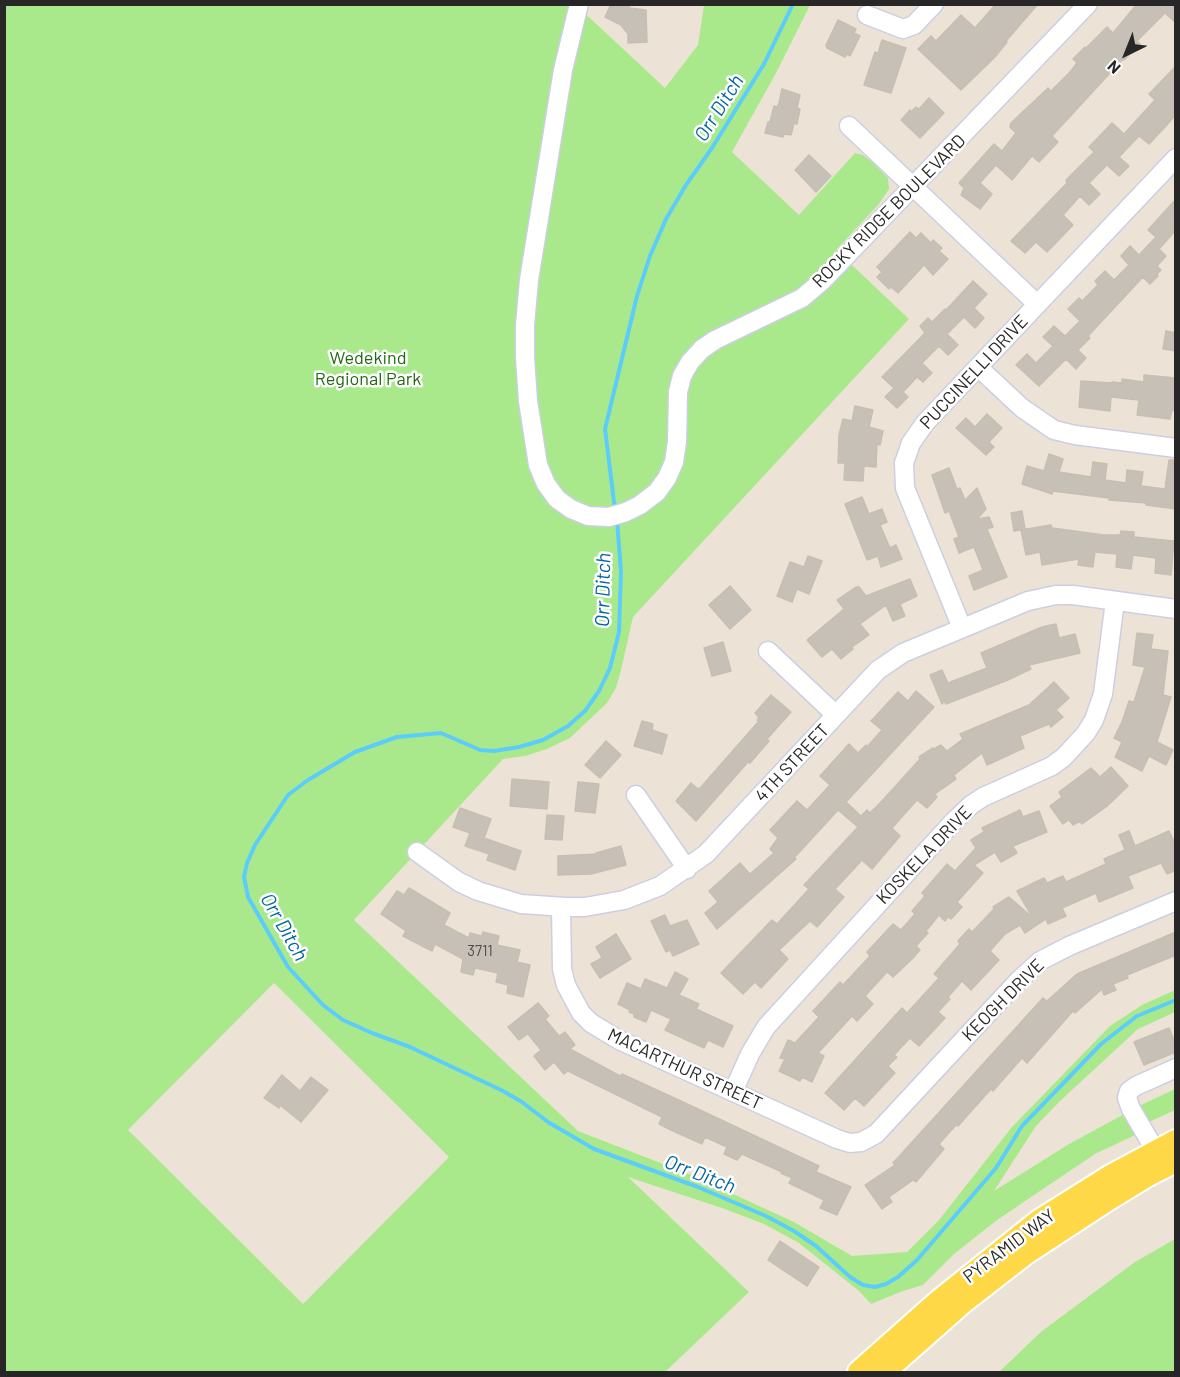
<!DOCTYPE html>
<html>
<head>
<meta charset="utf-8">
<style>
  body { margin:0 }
  #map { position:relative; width:1180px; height:1377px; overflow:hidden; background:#ece3d6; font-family:Barlow,sans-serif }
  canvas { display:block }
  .frame { position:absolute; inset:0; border:6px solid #272727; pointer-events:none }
  .north { position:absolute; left:1096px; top:24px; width:60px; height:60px; -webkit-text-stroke:4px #fff; paint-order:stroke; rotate:223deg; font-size:16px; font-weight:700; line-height:24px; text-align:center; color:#272727 }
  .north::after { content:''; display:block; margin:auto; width:21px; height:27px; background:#272727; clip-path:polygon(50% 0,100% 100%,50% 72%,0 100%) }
</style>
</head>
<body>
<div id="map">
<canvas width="1180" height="1377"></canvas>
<div class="frame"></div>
<div class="north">N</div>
</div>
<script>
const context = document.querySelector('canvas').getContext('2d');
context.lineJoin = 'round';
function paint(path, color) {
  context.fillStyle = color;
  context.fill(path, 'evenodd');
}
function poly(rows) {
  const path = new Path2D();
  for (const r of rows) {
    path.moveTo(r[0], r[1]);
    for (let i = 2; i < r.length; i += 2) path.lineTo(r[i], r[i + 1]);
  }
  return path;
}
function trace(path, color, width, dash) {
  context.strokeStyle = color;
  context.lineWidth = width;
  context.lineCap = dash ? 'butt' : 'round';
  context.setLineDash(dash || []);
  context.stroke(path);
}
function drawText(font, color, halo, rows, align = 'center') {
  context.font = font + ' Barlow,sans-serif';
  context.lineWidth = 5;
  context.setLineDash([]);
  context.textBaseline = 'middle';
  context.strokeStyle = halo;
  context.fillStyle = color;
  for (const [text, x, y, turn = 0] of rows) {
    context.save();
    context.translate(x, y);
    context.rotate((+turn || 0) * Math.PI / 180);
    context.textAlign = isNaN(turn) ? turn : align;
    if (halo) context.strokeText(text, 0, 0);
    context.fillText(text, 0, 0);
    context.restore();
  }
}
paint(poly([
  [5,5,576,5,665,88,698,45,704,5,810,5,776,73,732,152,799,215,855,153,863,155,872,162,888,178,889,189,879,204,836,250,909,319,633,617,621,670,616,688,607,703,570,738,547,749,525,756,503,759,354,920,578,1131,694,1176,794,1222,852,1256,907,1252,939,1220,1012,1127,1110,1026,1142,1005,1175,990,1175,1012,1138,1029,1059,1102,1036,1126,994,1191,1069,1144,1141,1105,1175,1089,1175,1110,1151,1121,1135,1135,1095,1154,997,1220,954,1254,923,1285,903,1291,871,1304,859,1291,799,1243,764,1224,725,1209,628,1177,749,1292,665,1372,5,1372],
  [274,983,449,1157,303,1304,128,1130],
  [1175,1239,1175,1372,999,1372,1042,1331,1135,1262]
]), '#a9e98c');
trace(poly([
  [615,510,605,429,637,296,650,256,666,219,686,185,712,148,764,64,793,4],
  [617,520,621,572,619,632,610,668,599,691,585,711,568,726,543,740,519,747,494,751,480,750,441,733,397,737,355,752,308,780,288,795,255,845,247,863,244,877,248,897,288,967,323,1005,343,1020,372,1033,410,1047,501,1090,522,1102,548,1122,594,1149,698,1187,766,1216,794,1231,816,1246,850,1277,863,1285,875,1287,886,1284,898,1277,917,1260,996,1168,1022,1126,1101,1044,1137,1016,1176,1000]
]), '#5ccdfb', 4);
const building = poly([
  [611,4,630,4,629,8,646,10,647,42,628,43,628,34,621,25,605,17,611,4],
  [996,4,1038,4,1006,41,1007,42,995,57,961,90,918,49,931,36,936,41,961,15,975,28,996,4],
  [1137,4,1176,4,1176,23,1165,13,1137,41,1140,44,1124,60,1123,59,1052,136,1058,142,1039,162,1032,156,1012,180,996,165,980,183,992,194,980,209,961,195,964,188,959,183,994,144,1002,151,1016,133,1010,127,1011,123,1048,88,1051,91,1070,72,1077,63,1073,59,1085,47,1086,48,1107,27,1113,33,1137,4],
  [838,20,856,29,854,33,860,36,850,56,847,54,845,57,827,48,826,45,838,20],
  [882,40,906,48,891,93,864,85,875,52,878,53,882,40],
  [1176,66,1176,114,1167,125,1149,144,1139,136,1119,157,1129,166,1119,176,1107,165,1089,183,1100,194,1089,205,1080,196,1063,215,1073,225,1047,252,1036,242,1025,253,1011,241,1067,183,1066,180,1094,152,1089,147,1112,123,1124,134,1155,100,1149,94,1176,66],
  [782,89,800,95,797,108,800,109,797,124,794,123,791,135,784,134,783,137,765,133,768,122,770,122,774,106,777,107,779,103,782,89],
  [929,98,944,113,920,138,901,120,910,110,911,112,916,107,919,109,929,98],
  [809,155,831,176,816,192,795,170,809,155],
  [1176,199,1176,230,1159,249,1166,256,1157,266,1161,270,1157,274,1158,276,1150,284,1143,277,1088,336,1090,338,1078,350,1086,358,1076,369,1066,359,1039,386,1016,365,1027,354,1036,363,1053,346,1043,337,1054,326,1065,336,1080,321,1068,309,1079,298,1082,301,1098,285,1095,281,1105,271,1114,280,1129,265,1121,256,1130,246,1139,255,1156,237,1148,230,1176,199],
  [910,232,916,238,921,233,931,243,933,240,942,248,939,251,948,259,933,275,924,265,898,293,891,287,889,289,877,277,882,272,877,267,910,232],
  [973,281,987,294,974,308,984,318,975,328,964,317,947,334,958,345,948,355,939,346,922,363,932,373,923,382,917,377,903,392,908,397,897,408,885,397,894,388,882,377,925,333,920,326,928,318,932,322,945,309,946,310,973,281],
  [1166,331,1176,333,1176,351,1163,349,1166,331],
  [1144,375,1176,378,1176,411,1172,410,1170,419,1137,415,1139,400,1111,397,1110,411,1079,407,1081,381,1112,383,1112,382,1122,383,1122,379,1144,382,1144,375],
  [855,406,873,410,869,427,883,431,880,445,877,444,876,467,864,466,863,481,844,480,845,463,838,463,839,435,843,419,852,421,855,406],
  [987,414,1002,428,989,442,994,447,986,455,956,428,966,418,975,427,987,414],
  [1049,454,1063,459,1059,472,1091,477,1093,462,1107,464,1105,480,1126,483,1127,470,1143,472,1141,486,1165,489,1169,460,1176,460,1176,509,1146,505,1146,503,1109,500,1109,498,1053,491,1052,494,1022,484,1027,466,1044,471,1049,454],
  [949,468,957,489,960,488,965,500,977,488,986,509,977,519,989,517,993,527,987,529,1007,577,974,590,969,576,983,570,974,547,959,553,954,539,959,537,949,511,945,513,932,475,949,468],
  [862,497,869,514,882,509,887,522,880,525,890,548,896,545,902,559,881,567,878,556,867,560,845,504,862,497],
  [1022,511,1025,529,1014,531,1011,513,1022,511],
  [1051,525,1052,528,1104,535,1120,535,1121,531,1134,532,1134,537,1174,541,1171,575,1155,573,1156,558,1133,555,1131,569,1116,567,1117,554,1095,552,1093,567,1078,565,1079,559,1042,565,1040,552,1026,555,1021,530,1051,525],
  [808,556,822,561,809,594,797,589,792,602,777,596,790,562,804,567,808,556],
  [910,579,917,596,900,604,905,616,893,621,886,605,860,624,869,635,852,647,853,649,841,659,832,649,822,657,807,640,844,609,837,600,856,587,859,587,866,596,910,579],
  [730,586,751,610,730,629,709,605,730,586],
  [1056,624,1059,638,1075,634,1080,653,1029,665,1031,669,1008,680,946,704,944,701,942,704,930,675,942,670,948,683,987,668,981,653,1042,627,1056,624],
  [1137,633,1153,635,1151,649,1168,651,1163,695,1171,697,1157,742,1173,750,1166,765,1149,756,1142,771,1115,757,1122,742,1114,738,1122,722,1129,701,1134,702,1145,667,1133,665,1137,633],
  [723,642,731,671,712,676,704,648,723,642],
  [1054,682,1069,698,1056,710,1063,717,1051,727,1049,724,1020,736,1024,748,987,765,982,753,954,775,956,779,935,794,937,797,927,808,917,800,892,828,900,836,872,869,862,860,851,872,835,889,844,897,817,927,810,921,779,950,788,959,761,988,755,982,743,994,721,973,772,920,777,924,809,889,804,885,858,827,838,810,794,858,796,859,717,929,705,913,718,902,709,891,740,863,750,874,774,853,770,849,778,838,770,830,797,801,807,810,830,785,820,776,849,744,858,753,866,745,867,747,882,730,871,721,898,692,908,701,916,691,934,707,846,802,861,816,867,810,870,813,882,801,920,759,919,757,933,748,934,749,941,745,947,751,963,739,960,734,1029,705,1054,682],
  [771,695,791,712,767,739,769,741,750,763,748,762,696,821,676,801,691,783,698,789,701,787,759,721,757,720,759,718,755,713,771,695],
  [642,721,653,724,652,730,667,735,662,754,634,746,642,721],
  [606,741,621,755,600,778,585,765,606,741],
  [1111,767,1128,786,1106,807,1082,824,1080,821,1073,825,1069,820,1063,824,1050,806,1062,797,1059,792,1091,768,1100,777,1111,767],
  [512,779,549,782,547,809,510,806,512,779],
  [578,782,599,784,595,813,575,811,578,782],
  [460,808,491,819,484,838,521,851,515,870,487,860,489,854,465,846,470,833,453,827,460,808],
  [1020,810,1023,817,1039,811,1047,832,1013,846,1017,853,1001,862,995,852,974,865,983,873,957,902,962,907,951,919,948,917,945,921,939,915,926,931,928,933,916,946,920,950,912,959,893,977,887,972,865,996,873,1004,857,1021,852,1016,818,1053,824,1056,812,1082,802,1077,800,1081,779,1071,785,1059,780,1058,788,1040,795,1043,819,1017,813,1011,840,982,843,985,870,956,867,952,893,924,901,930,915,914,912,911,925,896,922,893,947,864,955,871,976,848,971,840,984,832,982,828,1020,810],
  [547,815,564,816,562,840,545,839,547,815],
  [1129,831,1135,846,1169,831,1176,845,1176,870,1167,874,1161,863,1128,876,1133,888,1099,902,1096,893,1062,908,1066,916,1048,924,1046,919,1025,933,1020,925,1005,934,990,951,999,960,971,990,962,981,948,997,950,999,938,1012,945,1018,919,1046,910,1038,894,1055,897,1057,888,1066,895,1073,864,1106,855,1098,844,1110,825,1093,902,1008,907,1013,939,978,934,974,960,944,958,941,969,929,972,932,994,909,993,907,1009,897,1033,918,1017,891,1044,878,1047,883,1063,876,1066,882,1106,864,1104,859,1125,850,1119,835,1129,831],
  [621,846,626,865,591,874,558,875,558,856,596,854,596,853,621,846],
  [409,888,450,913,444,925,469,938,470,933,482,936,483,932,499,936,497,945,520,950,517,962,530,965,523,997,507,993,508,985,496,982,498,973,475,968,473,975,461,972,463,959,435,944,432,951,403,936,406,931,381,914,397,891,404,895,409,888],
  [665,915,670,926,687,920,699,944,673,956,670,950,666,952,651,921,665,915],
  [1176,932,1176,955,1127,975,1128,978,1113,984,1116,990,1104,995,1102,989,1075,1013,1073,1011,1027,1063,1022,1058,993,1091,991,1089,958,1126,956,1125,939,1144,944,1149,916,1182,913,1180,889,1197,892,1202,882,1209,865,1185,895,1165,893,1163,1043,998,1047,1001,1077,974,1176,932],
  [616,934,631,959,600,978,591,964,602,958,596,947,616,934],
  [675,972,688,979,679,995,699,1004,696,1009,733,1026,723,1047,708,1040,704,1048,665,1030,671,1019,651,1010,646,1022,634,1017,634,1014,629,1012,630,1010,618,1004,627,983,641,989,645,979,667,988,675,972],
  [538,1003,549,1016,545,1019,559,1036,565,1032,575,1045,570,1049,620,1076,622,1074,683,1102,819,1166,816,1172,851,1187,837,1215,820,1208,824,1200,789,1183,792,1178,781,1173,782,1172,742,1154,737,1160,724,1154,727,1147,705,1137,702,1144,671,1130,659,1124,662,1117,568,1071,564,1074,554,1062,545,1070,534,1056,541,1050,528,1034,519,1040,508,1027,538,1003],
  [1169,1028,1176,1045,1176,1052,1144,1065,1134,1042,1169,1028],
  [282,1075,300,1091,311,1077,328,1090,301,1122,280,1105,279,1108,264,1098,282,1075],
  [780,1241,819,1267,807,1286,768,1260,780,1241]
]);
paint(building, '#c6c0b6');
trace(building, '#c7bfb0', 1.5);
const minor = poly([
  [579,4,563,70,529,280,525,325,525,357,528,401,538,465,546,484,557,499,571,509,588,516,609,517,626,512,640,505,657,492,667,478,674,462,677,442,678,392,682,376,690,362,702,349,715,340,802,298,822,281,1088,4],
  [867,15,903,29,914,25,934,4],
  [849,126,1037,304],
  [978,367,1022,408,1054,430,1075,435,1176,448],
  [962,628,905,488,904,463,911,443,925,423,1176,158],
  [768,651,836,715],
  [636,795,687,869],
  [417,852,459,882,478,891,521,904,565,907,585,907,624,900,660,886,706,854,878,670,903,653,1028,601,1056,595,1073,595,1176,609],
  [561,907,562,969,566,985,581,1013,591,1023,619,1040,837,1139,850,1143,861,1142,876,1134,1018,981,1040,961,1069,946,1176,901],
  [733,1092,750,1054,766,1027,953,822,971,805,983,797,1052,766,1064,757,1086,733,1094,720,1103,694,1115,601],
  [1155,1150,1131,1109,1127,1098,1129,1091,1136,1086,1176,1068]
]);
const major = poly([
  [859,1372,939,1301,1039,1221,1109,1177,1176,1141],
  [884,1372,963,1302,1026,1253,1107,1200,1148,1175,1176,1161]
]);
trace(minor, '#cbcfe2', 21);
trace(major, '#fff', 26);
trace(minor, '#fff', 18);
trace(major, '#ffd848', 22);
drawText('15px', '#4f4d4b', null, [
  ["3711",480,951]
]);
drawText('18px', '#272727', '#fff', [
  ["ROCKY RIDGE BOULEVARD",889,211,-45],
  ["PUCCINELLI DRIVE",974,372,-47],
  ["4TH STREET",792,763,-47],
  ["KOSKELA DRIVE",924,855,-46],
  ["KEOGH DRIVE",1003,1000,-45],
  ["MACARTHUR STREET",685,1069,25],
  ["PYRAMID WAY",1009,1246,-37]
]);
drawText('18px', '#226912', '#fff', [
  ["Wedekind",368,358],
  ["Regional Park",368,379]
]);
drawText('italic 20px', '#0066a2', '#fff', [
  ["Orr Ditch",719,108,-58],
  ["Orr Ditch",603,590,-89],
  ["Orr Ditch",284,927,60],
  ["Orr Ditch",700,1174,21]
]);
</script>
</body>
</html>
